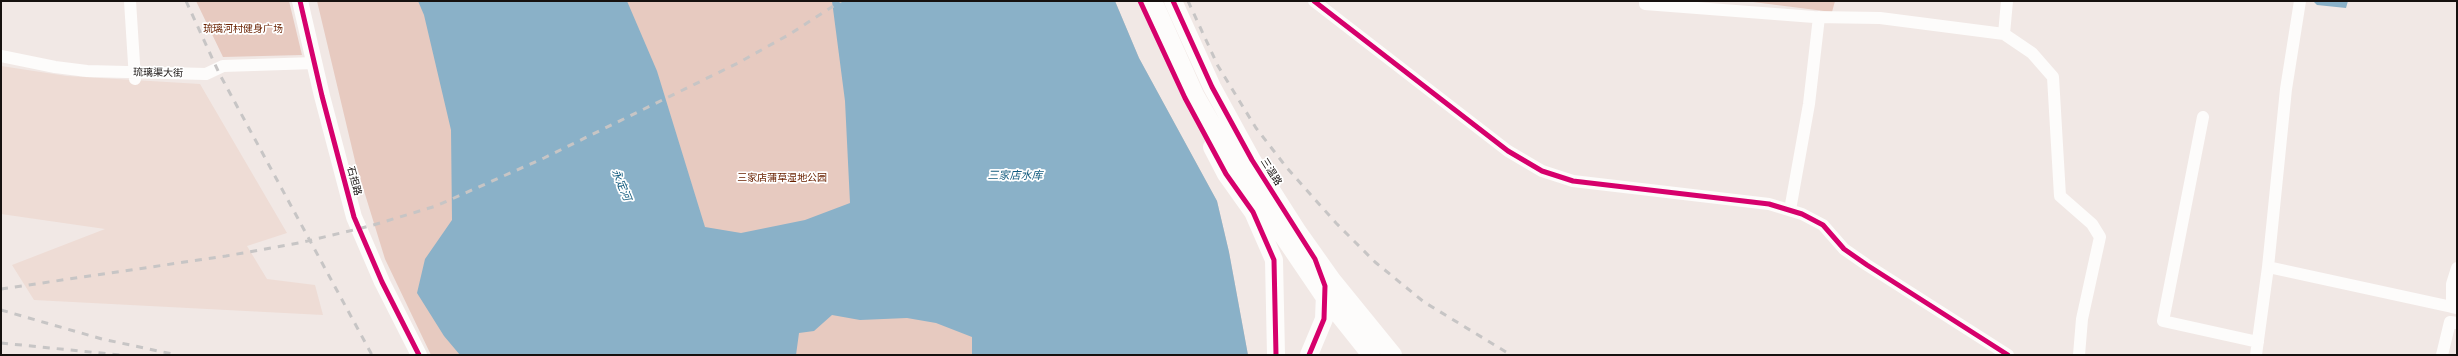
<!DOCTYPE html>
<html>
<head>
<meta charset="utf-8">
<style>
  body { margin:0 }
  #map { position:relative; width:2458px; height:356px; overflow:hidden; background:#f1e8e5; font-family:Rubik,sans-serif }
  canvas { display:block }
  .frame { position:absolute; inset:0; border:2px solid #16110f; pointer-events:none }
</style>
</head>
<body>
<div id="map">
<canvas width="2458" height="356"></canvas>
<div class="frame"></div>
</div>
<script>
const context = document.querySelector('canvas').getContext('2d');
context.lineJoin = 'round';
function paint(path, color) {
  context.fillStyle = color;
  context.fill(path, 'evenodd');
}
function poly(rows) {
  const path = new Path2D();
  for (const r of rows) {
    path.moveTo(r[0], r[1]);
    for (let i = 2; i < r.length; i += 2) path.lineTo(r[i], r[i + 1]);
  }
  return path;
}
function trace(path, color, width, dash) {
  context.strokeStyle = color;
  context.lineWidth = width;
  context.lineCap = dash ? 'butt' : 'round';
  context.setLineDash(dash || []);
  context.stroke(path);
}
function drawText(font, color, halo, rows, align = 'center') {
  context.font = font + ' Rubik,"Noto Sans SC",sans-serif';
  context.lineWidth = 3.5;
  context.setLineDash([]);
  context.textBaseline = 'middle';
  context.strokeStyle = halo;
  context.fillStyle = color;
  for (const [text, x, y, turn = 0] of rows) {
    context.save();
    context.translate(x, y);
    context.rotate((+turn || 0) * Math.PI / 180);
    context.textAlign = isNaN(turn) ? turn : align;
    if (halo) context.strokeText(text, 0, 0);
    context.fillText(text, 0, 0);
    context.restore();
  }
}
paint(poly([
  [1,66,67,76,200,84,287,233,247,246,267,279,315,285,323,315,34,300,12,265,105,229,1,214]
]), '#eedcd5');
paint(poly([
  [196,1,289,1,302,55,223,57],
  [317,1,1115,1,1139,58,1217,201,1229,252,1248,355,431,355,385,259,356,165],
  [1745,1,1835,1,1832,12]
]), '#e7cac0');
paint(poly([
  [418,1,627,1,657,71,705,227,741,233,805,220,850,203,845,101,832,1,1115,1,1139,58,1217,201,1229,252,1248,355,972,355,972,337,936,323,907,318,860,320,832,315,814,331,799,333,796,355,460,355,444,336,417,293,425,259,452,220,451,130,424,15],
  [2313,1,2348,1,2346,8,2317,5]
]), '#8ab1c8');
trace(poly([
  [130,1,135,79],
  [1314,1,1508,151,1542,171,1573,181,1769,204,1802,214,1823,225,1844,249,1867,265,2008,355],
  [1645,1,1645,4,1814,17,1880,18,2004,34,2032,53,2053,77,2060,196,2092,224,2100,237,2082,319,2079,355],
  [2004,34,2007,1],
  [1,56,55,67,87,71,206,74,223,66,315,63],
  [2203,117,2163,321,2258,342],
  [1790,210,1809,104,1819,17],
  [2268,267,2286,89,2300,1],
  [2457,268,2452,284,2452,307,2457,308],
  [2256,355,2268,267,2452,307],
  [2442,355,2450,322,2457,323]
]), '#fdfcfb', 12);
trace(poly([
  [300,1,322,96,354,217,382,282,419,355]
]), '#fdfcfb', 16);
trace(poly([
  [1153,1,1195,95,1239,171,1323,295,1371,355],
  [1173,1,1212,87,1252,160,1298,232,1332,280,1393,355],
  [1212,147,1226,174,1253,212,1274,260,1276,355],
  [1309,355,1324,319,1325,293]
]), '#fdfcfb', 18);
trace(poly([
  [186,1,219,73,372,355],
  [1188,1,1218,66,1256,128,1287,168,1336,223,1375,262,1424,302,1511,355],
  [1,289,226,256,299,243,370,226,436,206,544,158,738,63,790,34,841,1],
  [1,310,102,339,177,355],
  [1,343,120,355]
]), '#c7c5c5', 3, [7, 7]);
trace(poly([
  [300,1,322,96,354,217,382,282,419,355],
  [1140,1,1185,98,1226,174,1253,212,1274,260,1276,355],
  [1173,1,1212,87,1252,160,1315,259,1325,286,1324,319,1309,355],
  [1314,1,1508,151,1542,171,1573,181,1769,204,1802,214,1823,225,1844,249,1867,265,2008,355]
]), '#d6006c', 5);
drawText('10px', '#6a2202', '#fff', [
  ["琉璃河村健身广场",243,29],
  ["三家店蒲草湿地公园",782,178]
]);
drawText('10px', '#16110f', '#fff', [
  ["琉璃渠大街",158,73,1],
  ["三温路",1271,172,58],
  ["石担路",354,181,75]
]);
drawText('italic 11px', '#135c7f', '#fff', [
  ["三家店水库",1015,176],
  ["永定河",621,185,67]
]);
</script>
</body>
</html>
